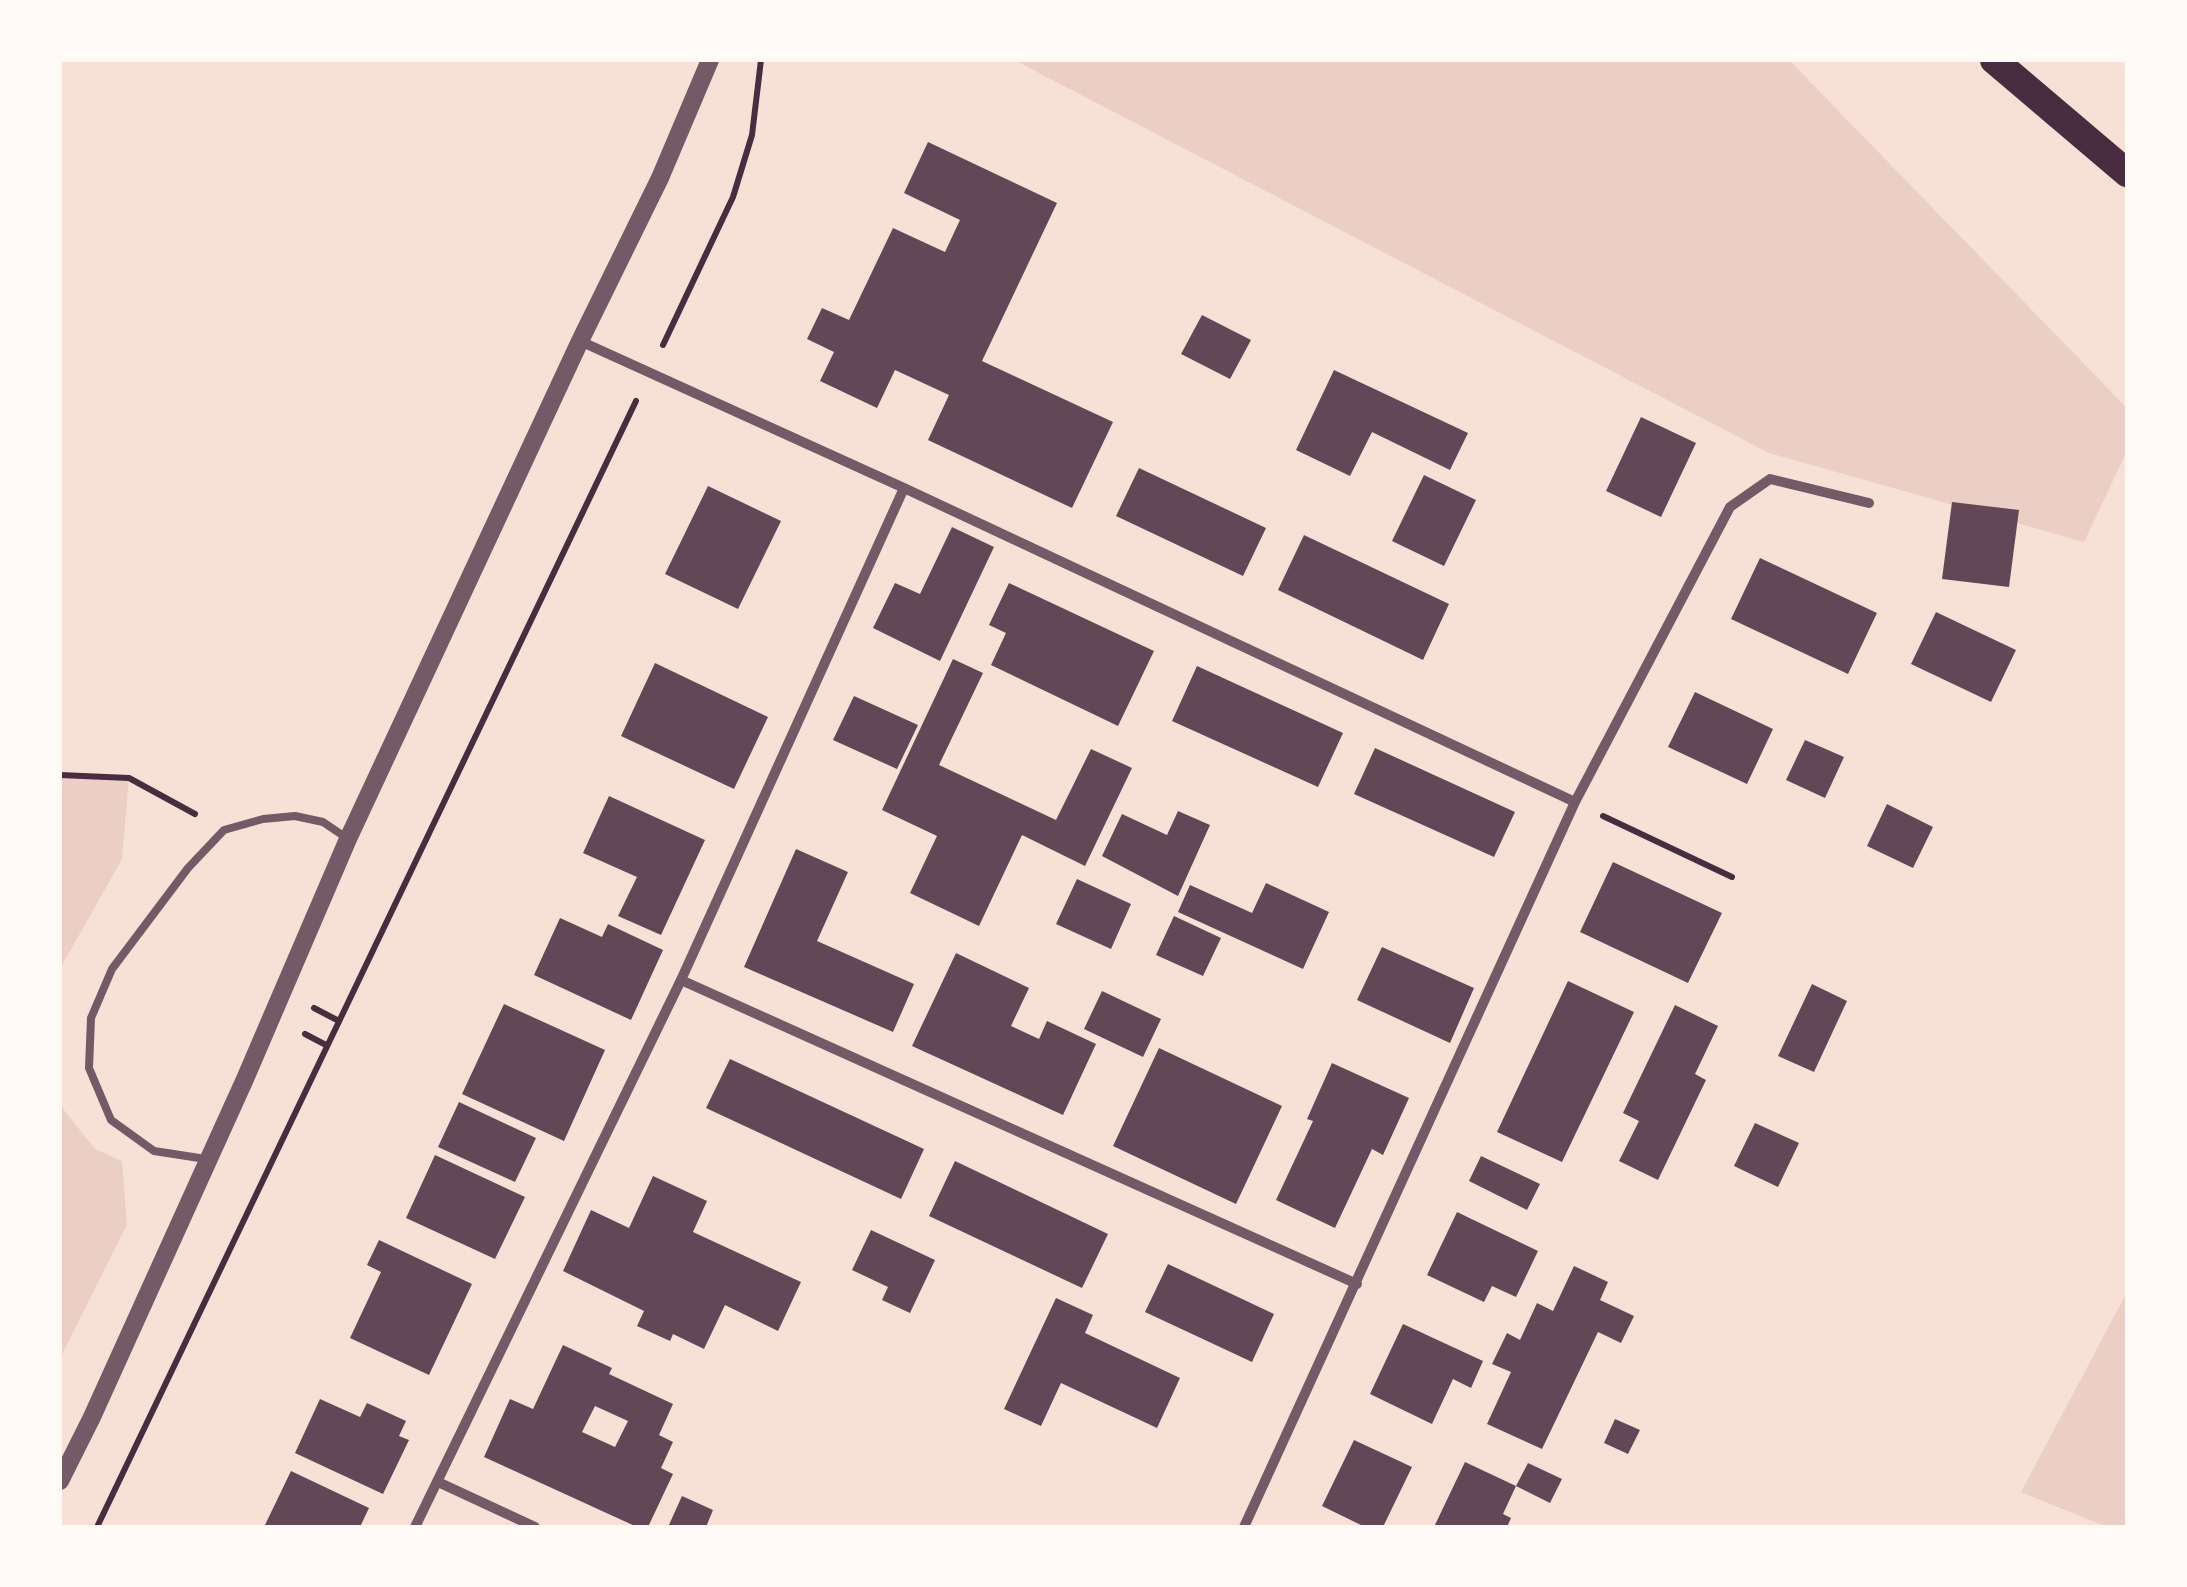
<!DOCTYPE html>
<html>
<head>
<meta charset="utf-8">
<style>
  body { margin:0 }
  #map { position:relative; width:2187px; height:1587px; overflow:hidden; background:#f7e1d7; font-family:"IBM Plex Sans",sans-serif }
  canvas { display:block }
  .frame { position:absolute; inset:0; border:62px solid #fffaf5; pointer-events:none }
</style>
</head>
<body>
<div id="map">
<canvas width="2187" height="1587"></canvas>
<div class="frame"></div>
</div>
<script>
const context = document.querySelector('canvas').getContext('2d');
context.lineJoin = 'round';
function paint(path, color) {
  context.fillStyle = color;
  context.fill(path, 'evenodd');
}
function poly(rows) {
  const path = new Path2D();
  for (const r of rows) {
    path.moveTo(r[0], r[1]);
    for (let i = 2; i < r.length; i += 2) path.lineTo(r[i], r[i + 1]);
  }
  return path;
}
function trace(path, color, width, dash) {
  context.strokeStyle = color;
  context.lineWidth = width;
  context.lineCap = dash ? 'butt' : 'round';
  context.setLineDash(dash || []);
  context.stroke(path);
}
paint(poly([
  [1014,60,1789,60,2127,408,2127,451,2084,542,1769,453],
  [60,775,129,778,122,859,60,969],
  [60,1105,95,1149,122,1161,127,1225,60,1359],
  [2127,1292,2127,1527,2107,1527,2021,1492]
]), '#ebcfc5');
paint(poly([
  [928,142,1057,203,982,361,1113,422,1072,508,928,440,949,395,895,370,877,408,820,381,834,352,807,339,822,308,849,320,893,228,945,252,960,220,904,193],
  [1202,315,1251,340,1230,379,1181,354],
  [1334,370,1468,433,1450,470,1372,432,1350,476,1296,450],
  [1641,417,1696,443,1661,517,1606,491],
  [1139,468,1266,528,1243,576,1116,516],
  [1424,475,1476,500,1444,566,1392,541],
  [708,486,781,521,738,609,665,574],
  [1952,502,2019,510,2009,587,1942,579],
  [952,527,994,547,940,661,873,628,895,583,920,594],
  [1304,535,1449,604,1423,660,1278,590],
  [1760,558,1877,613,1848,674,1731,619],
  [1009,583,1154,651,1118,726,991,665,1006,633,989,625],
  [1936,612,2016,650,1991,702,1911,664],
  [953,659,983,673,939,765,1056,820,1091,749,1132,768,1085,866,1022,835,979,926,910,893,937,836,882,810],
  [655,663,768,717,734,789,621,736],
  [1197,666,1343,733,1318,787,1172,721],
  [1695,692,1773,729,1747,784,1668,747],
  [854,696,918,725,897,769,833,740],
  [1805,740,1844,757,1825,798,1786,780],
  [1375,748,1515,812,1494,857,1354,794],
  [609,796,705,840,661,935,618,916,637,877,583,853],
  [1887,804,1933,827,1913,868,1867,846],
  [1178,811,1210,825,1178,896,1102,856,1122,814,1167,835],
  [796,849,848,872,817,941,914,984,893,1032,744,967],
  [1613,862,1722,913,1688,983,1580,932],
  [1077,879,1131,904,1111,949,1056,924],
  [1266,883,1329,912,1303,969,1178,912,1190,885,1252,913],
  [1174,916,1221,938,1203,976,1156,955],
  [560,918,602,937,608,924,663,950,631,1020,534,975],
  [1382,947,1474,988,1450,1043,1357,1000],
  [956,953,1029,988,1011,1026,1039,1039,1047,1021,1096,1044,1063,1115,912,1046],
  [1568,981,1634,1012,1562,1162,1497,1132],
  [1812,984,1847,1001,1814,1072,1778,1056],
  [1102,991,1161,1019,1143,1057,1084,1029],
  [504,1004,605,1050,564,1141,462,1094],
  [1675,1005,1718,1026,1695,1074,1706,1080,1658,1180,1619,1161,1639,1121,1623,1113],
  [1159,1048,1282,1106,1236,1204,1113,1146],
  [730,1059,924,1149,901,1199,706,1108],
  [1332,1063,1409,1098,1383,1155,1372,1149,1335,1228,1276,1200,1313,1121,1307,1119],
  [459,1102,536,1138,515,1182,438,1147],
  [1755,1123,1799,1143,1778,1187,1734,1166],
  [435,1155,525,1197,495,1259,406,1218],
  [1481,1156,1540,1184,1527,1210,1469,1181],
  [955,1161,1108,1234,1082,1288,929,1216],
  [653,1176,707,1201,693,1232,801,1282,778,1331,725,1305,704,1349,673,1334,670,1341,637,1326,644,1311,563,1271,591,1210,629,1228],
  [1457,1212,1538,1251,1516,1297,1492,1286,1484,1302,1427,1275],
  [871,1230,935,1260,910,1313,882,1300,888,1287,852,1270],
  [379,1240,472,1284,429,1375,350,1338,381,1272,367,1265],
  [1168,1264,1274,1314,1252,1362,1145,1312],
  [1574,1266,1608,1282,1600,1300,1634,1316,1621,1343,1598,1332,1542,1449,1487,1424,1511,1372,1492,1364,1507,1333,1520,1340,1537,1303,1553,1311],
  [1056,1298,1093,1315,1085,1333,1180,1378,1157,1428,1061,1383,1041,1426,1004,1409],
  [1403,1324,1483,1361,1471,1388,1453,1379,1432,1424,1370,1394],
  [563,1345,612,1368,609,1374,673,1404,659,1435,673,1442,661,1468,673,1474,648,1527,637,1527,484,1457,510,1399,533,1409],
  [595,1406,628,1421,615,1447,582,1432],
  [320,1399,360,1417,367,1403,406,1421,399,1436,409,1440,383,1494,295,1453],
  [1615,1419,1640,1430,1628,1454,1604,1443],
  [1354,1440,1412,1467,1383,1527,1365,1527,1322,1506],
  [1465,1462,1516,1486,1503,1514,1511,1518,1507,1527,1434,1527],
  [1528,1463,1562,1479,1550,1503,1516,1486],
  [291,1471,369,1508,360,1527,264,1527],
  [682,1496,713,1510,706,1527,668,1527]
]), '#644757');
trace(poly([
  [663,345,733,197,752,135,761,60],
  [60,775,129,778,195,814],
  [1603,816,1732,877],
  [314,1008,337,1020],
  [305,1034,326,1045],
  [97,1527,636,401]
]), '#4a2c40', 6);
trace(poly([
  [206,1159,154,1151,111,1120,89,1068,91,1018,112,969,188,868,224,830,263,819,295,816,323,822,348,839]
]), '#755966', 8);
trace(poly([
  [580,341,904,488,1575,802],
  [681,980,1357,1284],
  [438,1482,535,1527],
  [415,1527,681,980,904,488],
  [1244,1527,1575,802,1730,507,1770,479,1869,503]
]), '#755966', 10);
trace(poly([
  [60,1481,92,1417,245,1079,348,839,580,341,660,178,710,60]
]), '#755966', 18);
trace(poly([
  [1994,60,2127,173]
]), '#4a2c40', 28);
</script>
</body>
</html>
